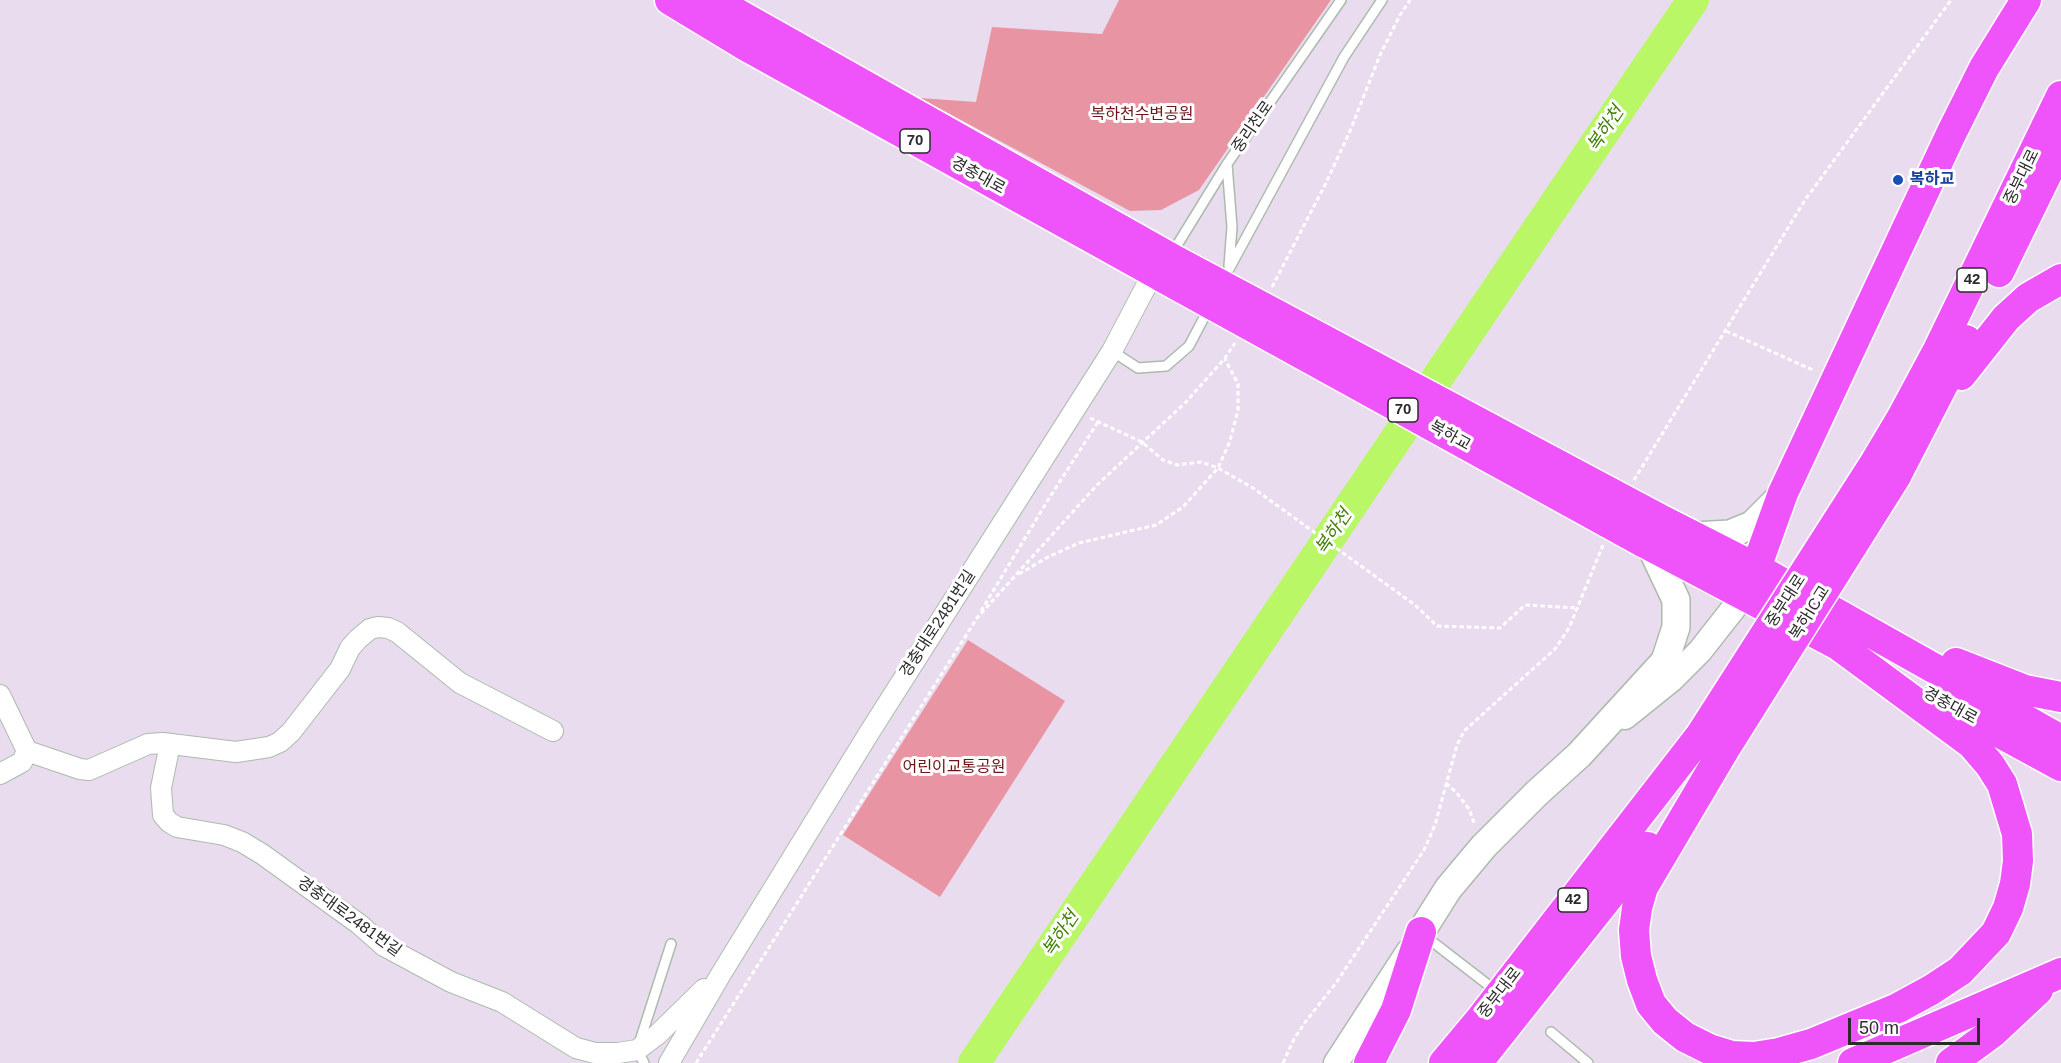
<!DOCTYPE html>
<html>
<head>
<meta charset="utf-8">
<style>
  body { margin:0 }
  #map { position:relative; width:2061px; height:1063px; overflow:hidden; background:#e9dcee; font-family:Arial,sans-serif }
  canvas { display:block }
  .scale { position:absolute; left:1848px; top:1018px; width:132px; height:27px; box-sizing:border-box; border:3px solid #2b2b2b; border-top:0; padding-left:8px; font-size:18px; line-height:21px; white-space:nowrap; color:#2b2b2b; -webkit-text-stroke:4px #fff; paint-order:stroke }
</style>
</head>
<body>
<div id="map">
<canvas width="2061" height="1063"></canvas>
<div class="scale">50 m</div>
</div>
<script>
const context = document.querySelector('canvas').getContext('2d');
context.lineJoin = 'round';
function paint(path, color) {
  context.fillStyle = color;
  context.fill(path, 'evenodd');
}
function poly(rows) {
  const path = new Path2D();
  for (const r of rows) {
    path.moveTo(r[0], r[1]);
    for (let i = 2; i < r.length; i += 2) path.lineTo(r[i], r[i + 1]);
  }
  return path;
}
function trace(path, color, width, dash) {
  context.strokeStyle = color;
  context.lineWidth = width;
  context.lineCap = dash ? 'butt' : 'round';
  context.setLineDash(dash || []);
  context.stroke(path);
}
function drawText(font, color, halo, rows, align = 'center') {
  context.font = font + ' Arial,"Noto Sans KR",sans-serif';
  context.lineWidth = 6;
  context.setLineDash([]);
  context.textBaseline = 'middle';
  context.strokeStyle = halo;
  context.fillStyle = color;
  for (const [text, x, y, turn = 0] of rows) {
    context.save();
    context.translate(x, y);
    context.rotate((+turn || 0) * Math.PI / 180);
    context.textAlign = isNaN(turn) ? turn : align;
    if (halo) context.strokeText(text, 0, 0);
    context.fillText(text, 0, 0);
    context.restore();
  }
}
paint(poly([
  [1119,0,1331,0,1199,190,1161,210,1130,211,920,98,976,102,992,27,1102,34],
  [968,640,1065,701,940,897,843,835]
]), '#e894a3');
trace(poly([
  [974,1063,1693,0]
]), '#b9f767', 32);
const service = poly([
  [1227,164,1232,227,1229,266],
  [1171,255,1227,164,1341,0],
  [1229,269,1344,57,1382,0],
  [1112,351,1138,368,1166,366,1189,346,1209,308],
  [1425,936,1487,984],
  [1551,1032,1588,1063],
  [644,1063,637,1050,671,944]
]);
const minor = poly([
  [0,695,27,751,22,762,0,774],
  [170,744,161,788,163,815,169,822,177,827,224,835,242,842,262,854,359,924,384,946,451,982,502,1002,576,1048,595,1053,618,1053,637,1050,657,1035,704,989],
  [27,751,80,769,89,770,148,744,163,743,236,752,269,747,280,742,291,732,340,669,350,648,358,639,370,629,378,627,388,628,397,632,460,683,553,731],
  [669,1063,721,974,869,733,1112,351,1153,273]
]);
const tertiary = poly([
  [1625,717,1671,680,1700,651,1744,595],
  [1336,1063,1408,952]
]);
const secondary = poly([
  [1694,536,1730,534,1752,525,1783,494],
  [1421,932,1448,889,1484,846,1537,793,1579,755,1665,661,1676,627,1676,600,1651,547]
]);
const primary = poly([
  [670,0,746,46,1164,278],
  [713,0,1178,262],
  [1999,272,2061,145],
  [1961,375,2006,318,2028,298,2061,279],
  [1876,461,1901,419,1938,350,2061,96],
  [1896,476,1966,340],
  [1656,517,1756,568,2061,740],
  [1643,542,1838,645,1972,744,1990,765,2002,784,2017,834,2018,861,2015,884,2008,908,1996,933,1960,971,1931,990,1898,1008,1811,1044,1779,1053,1754,1057,1732,1056,1709,1049,1685,1037,1665,1021,1651,1004,1642,980,1636,956,1634,930,1637,908,1643,887,1724,750],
  [1756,568,1783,493,1951,134,1984,68,2026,0],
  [1956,663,2025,690,2061,697],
  [1936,698,2061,766],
  [1369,1063,1396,1010,1421,932],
  [1444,1063,1480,1020,1700,736],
  [1477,1063,1648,847],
  [1853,1063,2061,973],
  [1951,1063,1992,1033,2038,990]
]);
trace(service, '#acbbac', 12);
trace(minor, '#acbbac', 22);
trace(tertiary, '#acbbac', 27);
trace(secondary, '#acbbac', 30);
trace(primary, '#fff', 33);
trace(poly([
  [1272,287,1326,183,1350,131,1380,55,1400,15,1410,0],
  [1726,331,1815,371],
  [1090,418,1142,442,1163,460,1177,465,1201,462,1218,468,1253,488,1415,605,1437,626,1500,628,1525,605,1578,608],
  [1634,480,1805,200,1951,0],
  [1019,574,1048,557,1079,543,1156,525,1183,507,1218,468,1230,441,1238,410,1238,384,1225,359],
  [981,611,1048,500,1098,422],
  [1446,783,1456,792,1469,809,1475,825],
  [696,1063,977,618,1097,485,1186,402,1225,358,1235,343],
  [1283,1063,1294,1039,1306,1021,1336,983,1424,850,1435,825,1457,745,1464,731,1555,649,1569,628,1603,545]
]), '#fff', 3, [4.5, 3]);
trace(service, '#fff', 9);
trace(minor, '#fff', 20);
trace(tertiary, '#fff', 24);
trace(secondary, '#fff', 27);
trace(primary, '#ef54fa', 30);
const primaryBridge = poly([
  [1178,262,1656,517],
  [1164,278,1643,542],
  [1700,736,1876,461],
  [1724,750,1896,476]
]);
trace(primaryBridge, '#fff', 33, []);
trace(primaryBridge, '#ef54fa', 30);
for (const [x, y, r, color] of [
  [1898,180,6,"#1a4fb4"]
]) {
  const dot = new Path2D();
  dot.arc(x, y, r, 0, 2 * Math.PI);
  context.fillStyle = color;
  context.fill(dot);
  trace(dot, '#fff', 2);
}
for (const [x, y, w] of [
  [915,141,30],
  [1972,280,30],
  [1403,410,30],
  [1573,900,30]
]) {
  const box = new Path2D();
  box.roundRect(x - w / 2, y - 12, w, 24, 4.5);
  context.fillStyle = '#fff';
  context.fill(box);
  trace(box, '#2b2b2b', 1.5);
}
drawText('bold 15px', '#2b2b2b', null, [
  ["70",915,141],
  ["42",1972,280],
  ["70",1403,410],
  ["42",1573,900]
]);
drawText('16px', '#6d1519', '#fff', [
  ["복하천수변공원",1142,115],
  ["어린이교통공원",954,768]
]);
drawText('16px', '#2b2b2b', '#fff', [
  ["중리천로",1253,127,-55],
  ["경충대로",978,176,29],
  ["중부대로",2022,177,-64],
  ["복하교",1450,436,29],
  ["중부대로",1786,601,-57],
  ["복하IC교",1810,613,-58],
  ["경충대로2481번길",938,624,-57],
  ["경충대로",1950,706,29],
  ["경충대로2481번길",349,917,36],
  ["중부대로",1500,993,-52]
]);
drawText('bold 16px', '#164399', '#fff', [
  ["복하교",1910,180]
], 'left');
drawText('italic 18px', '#428007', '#fff', [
  ["복하천",1606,129,-56],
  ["복하천",1334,532,-56],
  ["복하천",1061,934,-56]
]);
</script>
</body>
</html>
